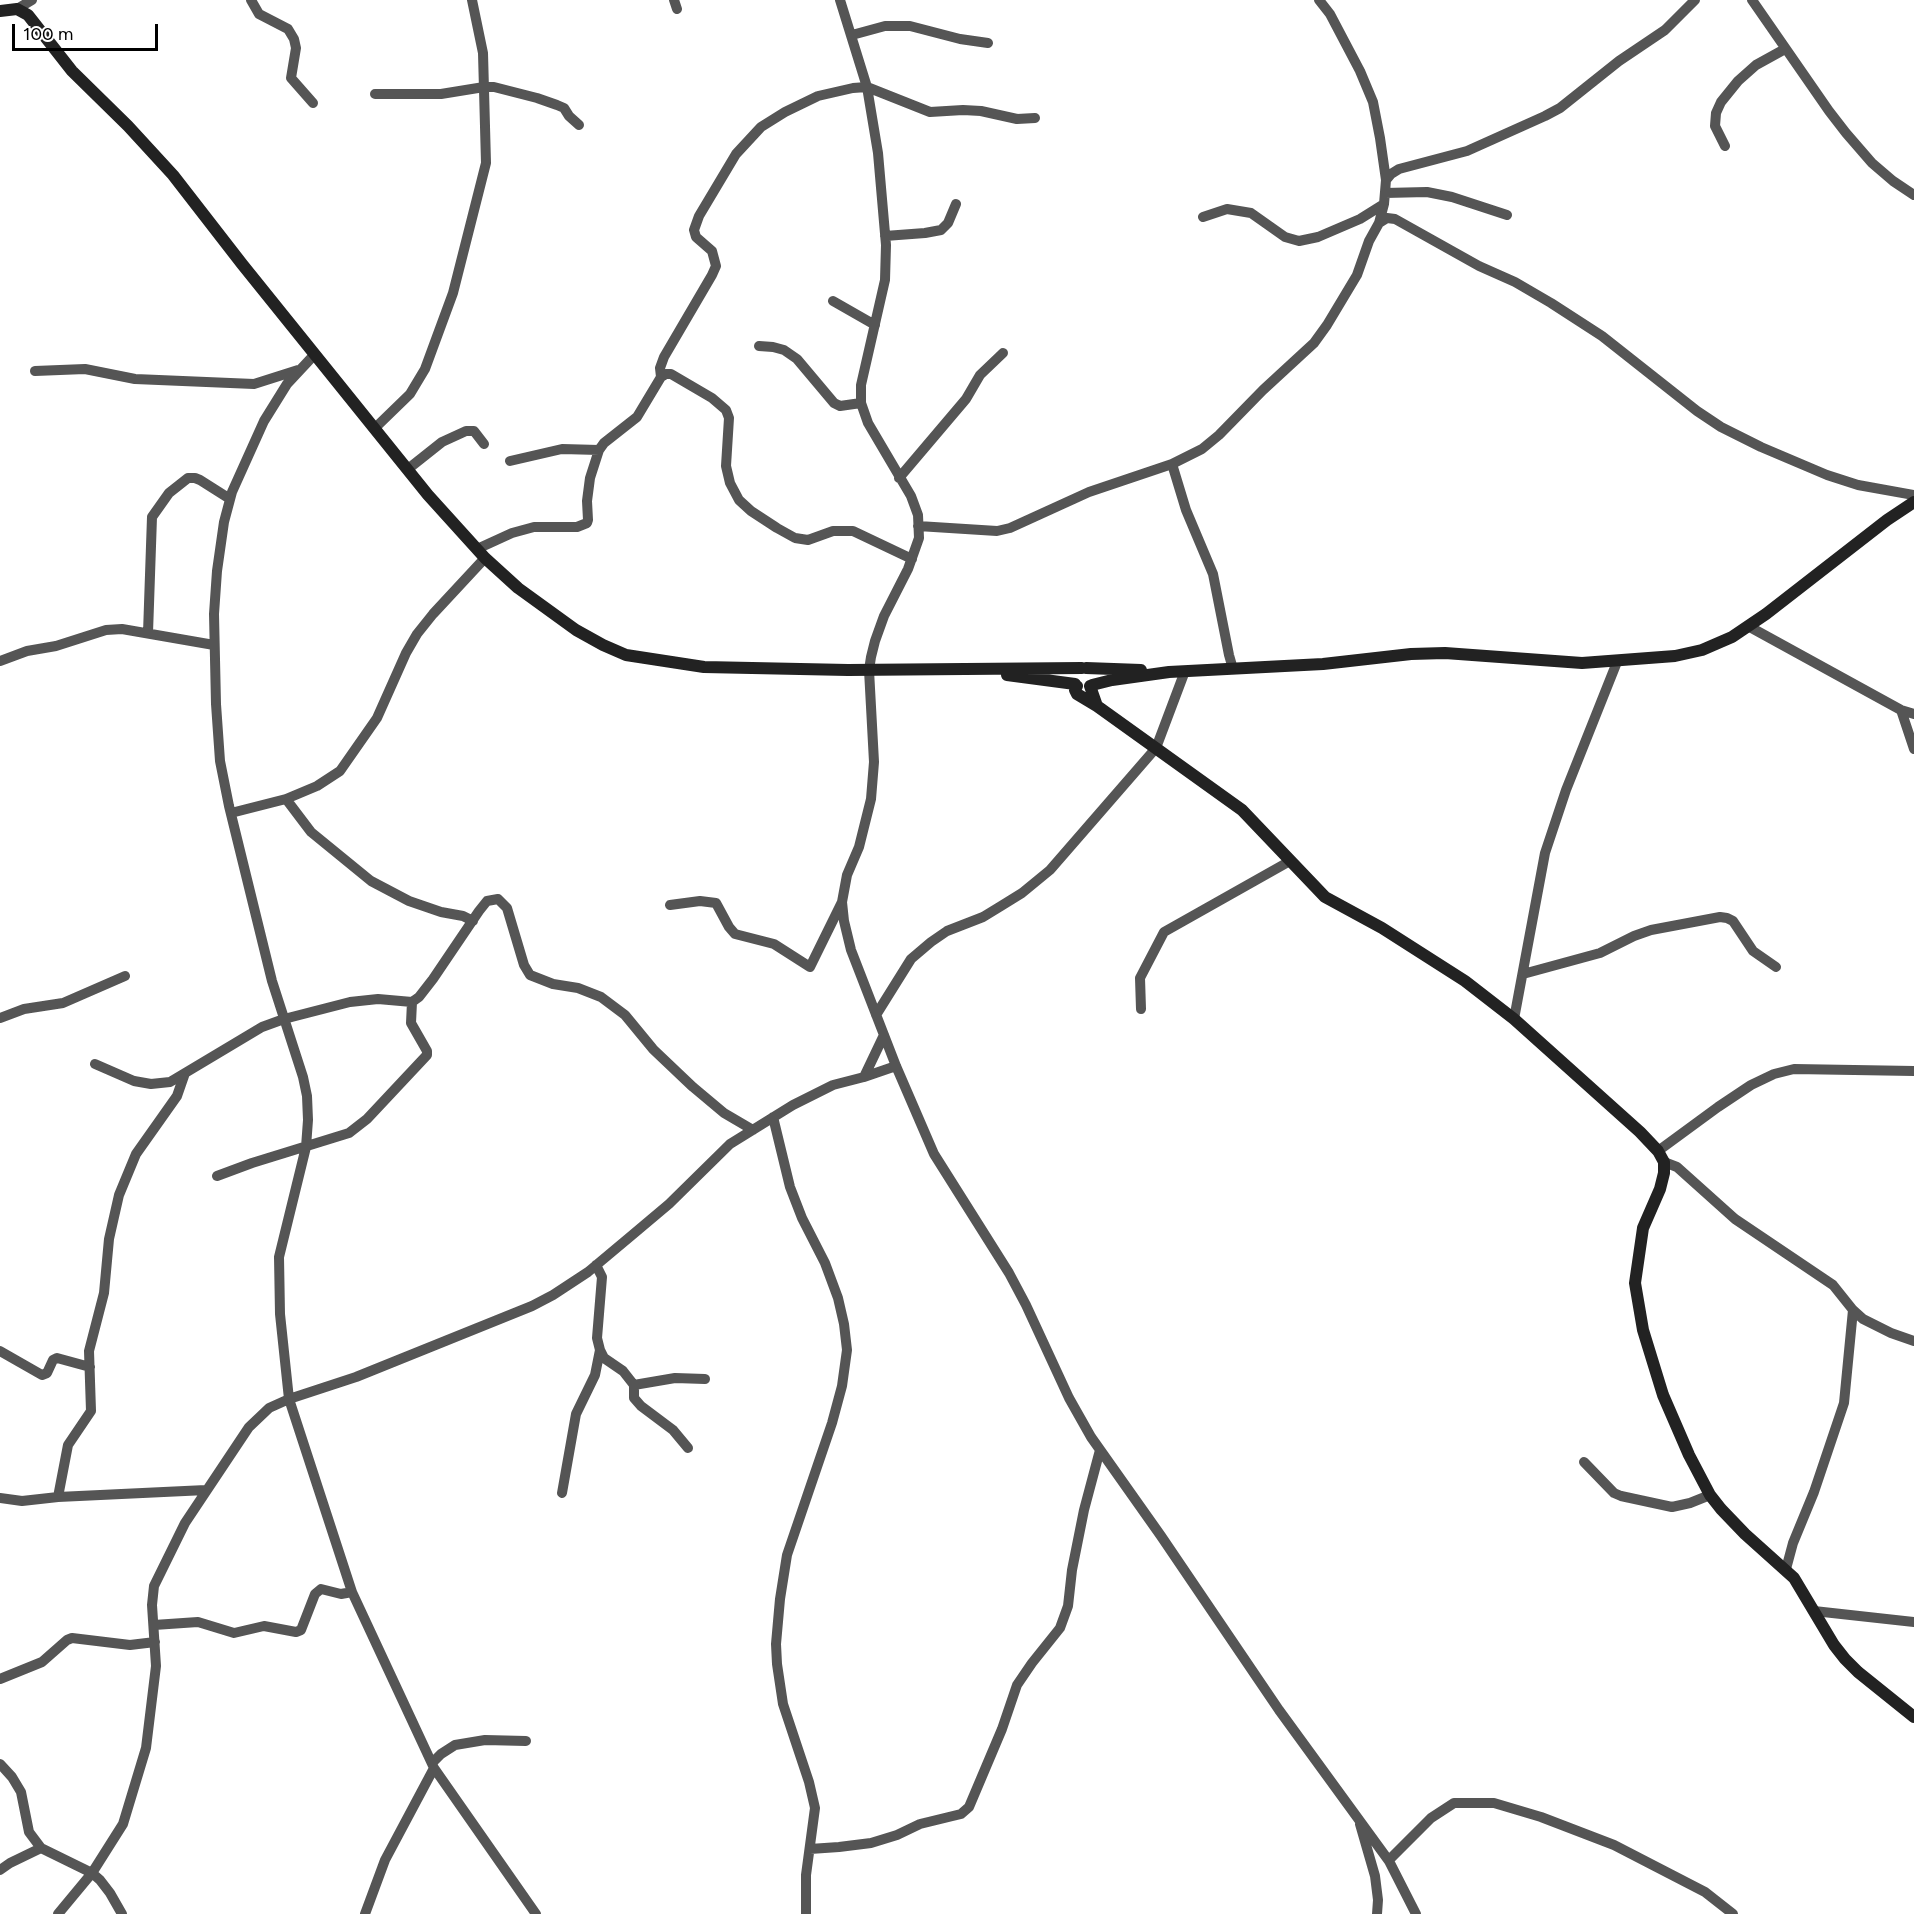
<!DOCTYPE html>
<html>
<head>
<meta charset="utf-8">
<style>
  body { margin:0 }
  #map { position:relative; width:1914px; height:1914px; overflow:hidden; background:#fff; font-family:Figtree,sans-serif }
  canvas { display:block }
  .scale { position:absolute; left:12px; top:24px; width:146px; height:27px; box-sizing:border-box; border:3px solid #000; border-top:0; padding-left:8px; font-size:18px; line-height:21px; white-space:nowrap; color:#000; -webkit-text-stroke:4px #fff; paint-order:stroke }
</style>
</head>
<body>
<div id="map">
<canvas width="1914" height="1914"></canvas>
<div class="scale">100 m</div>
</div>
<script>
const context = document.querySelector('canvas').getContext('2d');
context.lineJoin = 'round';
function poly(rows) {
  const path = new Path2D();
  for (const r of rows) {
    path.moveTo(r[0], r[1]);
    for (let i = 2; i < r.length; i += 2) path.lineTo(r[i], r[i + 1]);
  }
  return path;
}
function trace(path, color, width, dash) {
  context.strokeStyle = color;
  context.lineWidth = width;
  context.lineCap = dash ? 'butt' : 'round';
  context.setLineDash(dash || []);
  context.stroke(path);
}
trace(poly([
  [251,0,259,14,288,29,294,39,296,48,291,78,313,103],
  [674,0,677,9],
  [840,0,867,87,878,153,886,245,885,280,861,385,861,403,868,423,911,496,918,515,919,538,908,569,884,616,875,641,871,657,869,670,874,762,871,799,859,847,847,875,842,902,844,921,851,950,896,1066,934,1154,1009,1273,1026,1305,1069,1398,1091,1437,1161,1536,1279,1710,1389,1861,1416,1914],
  [1752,0,1829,111,1846,133,1872,163,1893,181,1914,195],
  [17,9,32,0],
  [852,35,885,26,910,26,960,39,988,43],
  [375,94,441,94,484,87,494,87,537,98,557,105,564,108,569,116,579,125],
  [1725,146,1715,126,1716,113,1721,102,1738,81,1756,65,1785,49],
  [1386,180,1391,174,1399,169,1467,151,1545,116,1560,108,1619,61,1665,30,1695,0],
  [1385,193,1427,192,1452,197,1507,215],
  [1203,217,1227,209,1251,213,1285,237,1299,241,1318,237,1360,219,1384,204],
  [1379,223,1387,218,1395,219,1479,266,1515,282,1551,303,1602,336,1697,411,1721,427,1761,447,1827,475,1858,485,1914,495],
  [885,236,925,233,941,230,948,223,956,204],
  [833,301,875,325],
  [759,346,773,347,784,350,797,359,834,403,840,406,861,403],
  [315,354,287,384,264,421,232,492,224,522,217,571,214,614,216,704,220,761,229,806,272,981,303,1077,307,1096,308,1120,306,1147,279,1257,280,1314,289,1399,352,1592,434,1768,536,1914],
  [35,371,85,369,135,379,254,384,298,370],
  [661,377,660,368,664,357,712,275,716,266,712,251,696,237,694,230,699,216,736,154,761,127,785,112,818,96,853,88,867,87,930,112,963,110,981,111,1017,119,1035,118],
  [375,428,410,394,425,369,453,293,486,163,483,53,472,0],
  [510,461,562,449,599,450],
  [1172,464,1186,510,1213,574,1229,655,1233,669],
  [408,469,442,442,466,431,474,431,484,444],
  [899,478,966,399,980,375,1003,353],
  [918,526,997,531,1010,528,1089,492,1172,464,1202,449,1219,435,1263,390,1314,343,1327,325,1357,275,1369,241,1379,223,1384,204,1386,180,1380,138,1373,102,1360,71,1330,14,1319,0],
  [477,549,512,533,534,527,577,527,587,523,588,520,587,501,590,478,599,450,604,443,637,417,661,377,666,374,671,374,712,398,726,410,729,418,726,466,730,483,739,500,751,511,777,528,795,538,808,540,833,531,853,531,912,559],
  [1748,626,1901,710,1914,714],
  [148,633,152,517,169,493,188,478,195,478,200,480,230,499],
  [0,661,27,651,56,646,106,630,122,629,214,645],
  [1901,710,1914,749],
  [286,799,311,832,371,881,409,901,441,912,463,916,473,921],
  [231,813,286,799,317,786,340,771,377,718,406,653,417,634,433,614,485,558],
  [670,905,700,901,716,903,729,927,735,934,774,944,810,967,842,902],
  [1523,974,1600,953,1634,936,1651,930,1720,917,1727,918,1733,921,1753,951,1776,967],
  [1141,1009,1140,978,1164,932,1290,861],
  [876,1015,911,959,931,942,947,931,983,917,1001,906,1022,893,1050,870,1156,748,1185,671],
  [0,1018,24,1009,63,1003,125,976],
  [1514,1019,1545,853,1566,790,1617,662],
  [95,1064,134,1081,151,1084,170,1082,262,1027,284,1019,350,1002,378,999,412,1002,419,997,433,979,479,911,487,901,498,899,507,908,524,965,530,975,553,984,578,988,601,997,625,1015,653,1049,693,1087,724,1113,753,1130],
  [864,1077,884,1035],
  [773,1117,790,1187,802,1218,825,1263,838,1298,844,1324,847,1350,842,1386,832,1423,787,1555,780,1599,776,1644,777,1664,783,1704,809,1782,815,1808,806,1875,806,1914],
  [1658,1151,1718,1107,1751,1085,1774,1074,1794,1069,1914,1071],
  [1664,1162,1677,1167,1735,1219,1833,1285,1853,1310,1863,1319,1891,1333,1914,1341],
  [217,1176,252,1163,349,1133,367,1119,427,1055,427,1051,411,1023,412,1002],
  [596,1265,602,1277,597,1338,600,1350,604,1358,623,1371,634,1385,634,1398,641,1406,673,1430,688,1448],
  [0,1351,42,1375,47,1373,53,1360,57,1358,90,1367],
  [634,1385,675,1378,705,1379],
  [1584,1462,1614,1493,1621,1496,1672,1507,1690,1503,1710,1495],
  [562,1493,576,1414,595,1375,600,1350],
  [58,1497,68,1445,91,1411,89,1351,104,1293,109,1239,119,1195,136,1154,177,1096,185,1073],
  [0,1498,22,1501,58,1497,206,1490],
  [1786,1569,1793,1543,1814,1492,1844,1403,1853,1310],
  [1814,1611,1914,1622],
  [154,1625,198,1622,234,1633,264,1626,296,1632,301,1630,315,1594,321,1589,341,1594,352,1592],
  [0,1679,42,1662,67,1640,72,1638,130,1645,155,1642],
  [432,1763,441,1754,455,1745,485,1740,526,1741],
  [0,1764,12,1777,21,1792,29,1832,41,1848,92,1873,100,1880,110,1893,122,1914],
  [1360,1824,1375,1876,1378,1900,1377,1914],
  [810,1849,839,1847,871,1843,897,1835,920,1824,961,1814,969,1807,1002,1729,1017,1685,1032,1663,1060,1628,1068,1606,1072,1570,1084,1510,1100,1450],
  [1389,1860,1431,1818,1454,1803,1494,1803,1541,1817,1614,1845,1705,1892,1733,1914],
  [0,1870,10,1863,41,1848],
  [58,1914,92,1873,123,1824,146,1748,156,1666,152,1605,154,1586,185,1523,249,1427,269,1408,289,1399,356,1377,532,1306,553,1295,588,1272,631,1236,669,1204,730,1144,793,1105,833,1085,864,1077,896,1066],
  [365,1914,385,1860,434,1768]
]), '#555', 10);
trace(poly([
  [0,11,17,9,28,15,72,71,128,126,173,175,242,264,428,495,485,558,518,588,576,630,603,645,626,655,704,667,848,670,1082,668],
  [1086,668,1141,670],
  [1007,675,1075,684],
  [1092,685,1112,680,1169,672,1323,664,1411,654,1445,653,1582,663,1675,656,1702,650,1732,637,1766,614,1887,520,1914,502],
  [1077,686,1075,690,1077,694,1097,706],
  [1090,686,1097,706,1242,810,1325,897,1382,928,1465,981,1514,1019,1640,1132,1658,1151,1664,1162,1664,1173,1660,1189,1643,1228,1635,1283,1643,1330,1663,1395,1689,1455,1710,1495,1721,1509,1745,1534,1794,1578,1834,1645,1845,1659,1858,1672,1914,1717]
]), '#222', 12);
</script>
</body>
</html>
